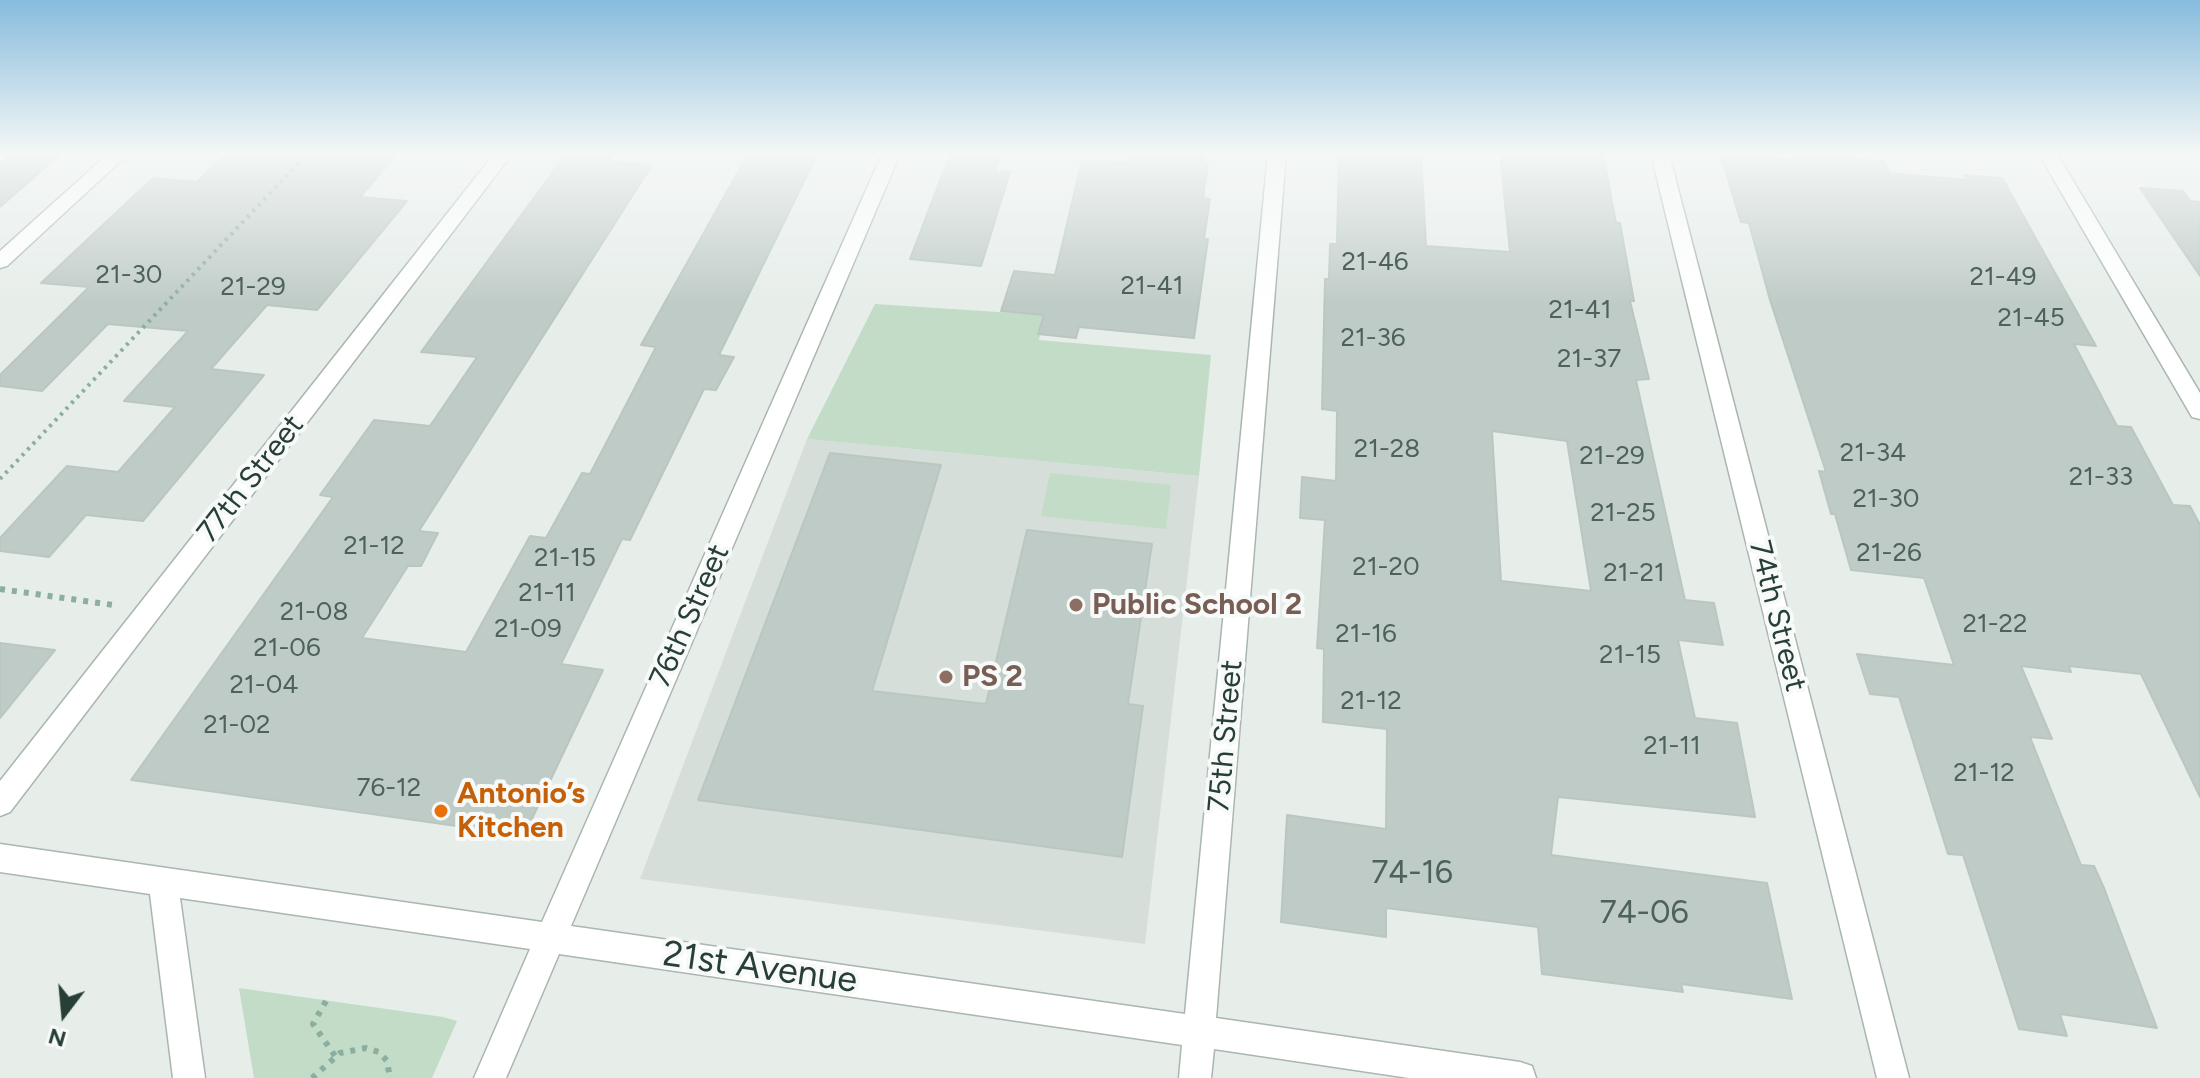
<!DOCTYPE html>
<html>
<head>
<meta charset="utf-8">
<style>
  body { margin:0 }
  #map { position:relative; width:2200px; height:1078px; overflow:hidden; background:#e7eeea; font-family:Figtree,sans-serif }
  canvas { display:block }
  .north { position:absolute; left:24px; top:974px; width:80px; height:80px; -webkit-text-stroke:6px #f7faf9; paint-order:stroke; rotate:196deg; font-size:22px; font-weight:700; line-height:32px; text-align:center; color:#273f36 }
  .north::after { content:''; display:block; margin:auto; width:28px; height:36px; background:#273f36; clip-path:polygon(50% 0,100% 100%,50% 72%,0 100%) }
</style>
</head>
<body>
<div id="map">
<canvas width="2200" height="1078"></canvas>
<div class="north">N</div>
</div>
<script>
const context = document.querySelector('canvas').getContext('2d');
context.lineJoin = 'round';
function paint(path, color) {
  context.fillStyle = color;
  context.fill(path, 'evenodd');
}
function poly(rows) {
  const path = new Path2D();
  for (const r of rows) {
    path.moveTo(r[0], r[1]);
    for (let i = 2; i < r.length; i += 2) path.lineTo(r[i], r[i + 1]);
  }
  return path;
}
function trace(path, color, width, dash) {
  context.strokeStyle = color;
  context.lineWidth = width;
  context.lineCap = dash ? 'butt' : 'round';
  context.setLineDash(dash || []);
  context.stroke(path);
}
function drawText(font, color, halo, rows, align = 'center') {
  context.font = font + ' Figtree,sans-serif';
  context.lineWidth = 8;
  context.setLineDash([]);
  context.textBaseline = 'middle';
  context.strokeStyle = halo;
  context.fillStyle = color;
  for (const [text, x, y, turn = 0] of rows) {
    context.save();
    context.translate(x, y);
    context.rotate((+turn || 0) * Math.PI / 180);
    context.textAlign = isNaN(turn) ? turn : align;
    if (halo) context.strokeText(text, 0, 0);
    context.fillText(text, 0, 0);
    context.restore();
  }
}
paint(poly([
  [807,439,1199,476,1145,944,640,879]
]), '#d5ded9');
paint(poly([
  [875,304,1044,315,1039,340,1211,355,1199,476,807,439],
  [1050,473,1171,485,1166,529,1041,516],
  [239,988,443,1017,457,1021,432,1078,254,1078]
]), '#c2dcc7');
const building = poly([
  [10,154,61,154,0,207,0,163,10,154],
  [225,154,397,154,360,197,407,201,317,310,267,305,211,369,264,375,143,521,86,515,49,557,0,551,0,538,67,466,118,472,175,407,124,401,188,331,108,324,42,391,0,386,0,375,89,287,41,283,153,178,197,182,225,154],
  [566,154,615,154,609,161,652,165,419,531,438,533,421,566,408,566,362,638,466,652,530,536,546,538,582,473,590,474,656,347,641,345,748,154,816,157,719,355,734,357,716,390,704,389,630,540,622,539,561,664,603,670,530,823,513,834,131,780,333,497,320,495,374,420,430,426,477,357,421,352,566,154],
  [950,154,1001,154,996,171,1010,172,981,266,910,259,950,154],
  [1128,154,1205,154,1204,162,1208,163,1203,198,1210,199,1204,239,1208,239,1194,338,1079,327,1076,338,1038,334,1044,315,1001,311,1014,271,1055,275,1082,160,1126,163,1128,154],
  [1339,154,1421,154,1426,246,1510,252,1500,154,1603,154,1616,223,1620,223,1634,301,1630,301,1649,379,1636,380,1685,600,1714,603,1723,645,1678,640,1695,718,1737,723,1755,817,1558,797,1551,855,1767,883,1792,999,1681,984,1683,992,1542,974,1538,927,1386,908,1386,937,1281,922,1287,815,1386,829,1387,729,1323,722,1324,649,1317,648,1325,520,1300,518,1302,477,1336,481,1337,411,1322,409,1325,279,1329,279,1330,244,1337,244,1339,154],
  [1492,431,1567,441,1591,591,1501,581,1492,431],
  [1720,154,1798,160,1796,154,1884,161,1889,173,1967,180,1964,175,2002,178,2096,346,2074,344,2117,426,2131,427,2173,505,2190,506,2200,525,2200,797,2141,674,2069,666,2071,672,2021,666,2052,739,2030,737,2081,865,2094,866,2104,888,2157,1028,2060,1014,2067,1036,2019,1029,1963,855,1948,854,1899,697,1870,694,1857,654,1954,665,1924,578,1851,570,1835,514,1831,514,1819,471,1826,472,1770,300,1749,223,1741,222,1720,154],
  [2140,188,2183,191,2190,201,2200,202,2200,276,2140,188],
  [830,453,941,465,872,691,986,704,1027,530,1152,544,1128,704,1143,706,1122,857,698,800,830,453],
  [0,643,55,650,0,718,0,643]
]);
paint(building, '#bfcbc6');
trace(building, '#bac7c0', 2);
const street = poly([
  [108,154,128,154,7,266,0,268,0,251,108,154],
  [494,154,512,154,10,812,0,816,0,781,494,154],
  [882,154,900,154,571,926,1185,1014,1268,154,1286,154,1216,1018,1520,1062,1532,1066,1536,1078,1409,1078,1214,1049,1211,1078,1179,1078,1182,1045,559,954,506,1078,474,1078,530,949,180,898,205,1078,173,1078,150,894,0,872,0,844,542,922,882,154],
  [1651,154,1669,154,1909,1078,1877,1078,1651,154],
  [2039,154,2057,154,2200,393,2200,419,2192,417,2039,154]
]);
trace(street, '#aab6b0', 3);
trace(poly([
  [0,479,307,154]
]), '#8baea0', 4, [3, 5]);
trace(poly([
  [0,589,113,605],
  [326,1001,313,1024,335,1056],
  [312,1078,340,1053,366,1048,379,1052,387,1061,390,1078]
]), '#8baea0', 6, [5, 7]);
paint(street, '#fff');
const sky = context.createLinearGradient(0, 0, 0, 305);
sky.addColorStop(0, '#87bcdd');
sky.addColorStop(0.5, '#f4f7f6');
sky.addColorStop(1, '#f4f7f600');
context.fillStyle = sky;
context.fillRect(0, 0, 2200, 305);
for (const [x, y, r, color] of [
  [1076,605,8,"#8d6e63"],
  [946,677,8,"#8d6e63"],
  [441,811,8,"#e8710a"]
]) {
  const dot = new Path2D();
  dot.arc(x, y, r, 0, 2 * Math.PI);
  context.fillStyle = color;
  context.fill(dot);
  trace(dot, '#f7faf9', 3);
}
drawText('26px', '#4d625a', null, [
  ["21-46",1375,262],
  ["21-30",129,275],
  ["21-49",2003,277],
  ["21-41",1152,286],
  ["21-29",253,287],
  ["21-41",1580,310],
  ["21-45",2031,318],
  ["21-36",1373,338],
  ["21-37",1589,359],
  ["21-28",1387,449],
  ["21-34",1873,453],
  ["21-29",1612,456],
  ["21-33",2101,477],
  ["21-30",1886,499],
  ["21-25",1623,513],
  ["21-12",374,546],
  ["21-26",1889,553],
  ["21-15",565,558],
  ["21-20",1386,567],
  ["21-21",1634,573],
  ["21-11",547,593],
  ["21-08",314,612],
  ["21-22",1995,624],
  ["21-09",528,629],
  ["21-16",1366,634],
  ["21-06",287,648],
  ["21-15",1630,655],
  ["21-04",264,685],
  ["21-12",1371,701],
  ["21-02",237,725],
  ["21-11",1672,746],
  ["21-12",1984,773],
  ["76-12",389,788]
]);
drawText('30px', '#273f36', '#f7faf9', [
  ["77th Street",251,479,-52],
  ["76th Street",690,616,-66],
  ["74th Street",1777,616,76],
  ["75th Street",1226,736,-85]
]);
drawText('bold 30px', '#785e54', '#f7faf9', [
  ["Public School 2",1092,605],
  ["PS 2",962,677]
], 'left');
drawText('bold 30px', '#c56008', '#f7faf9', [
  ["Antonio’s",457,794],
  ["Kitchen",457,828]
], 'left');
drawText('32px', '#4d625a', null, [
  ["74-16",1412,874],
  ["74-06",1644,914]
]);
drawText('36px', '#273f36', '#f7faf9', [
  ["21st Avenue",760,968,8]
]);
</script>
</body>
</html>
